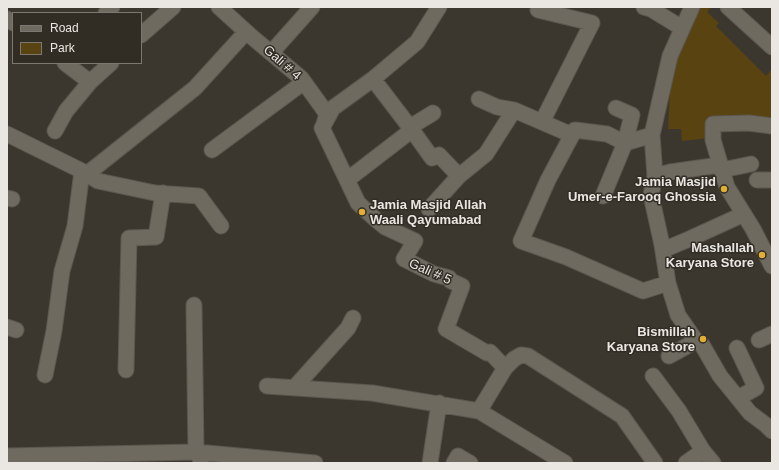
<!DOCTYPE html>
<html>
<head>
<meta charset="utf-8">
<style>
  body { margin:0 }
  #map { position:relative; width:779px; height:470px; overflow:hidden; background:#3c372e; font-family:Arial,sans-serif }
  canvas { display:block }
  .frame { position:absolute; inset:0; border:8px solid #eae7e2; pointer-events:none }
  .legend { position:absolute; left:12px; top:12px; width:130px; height:52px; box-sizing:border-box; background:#312d25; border:1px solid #7b7771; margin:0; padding:5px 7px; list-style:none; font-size:12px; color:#eae7e2 }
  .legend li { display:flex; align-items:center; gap:8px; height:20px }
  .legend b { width:20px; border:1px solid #7b7771 }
</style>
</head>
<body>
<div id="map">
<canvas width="779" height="470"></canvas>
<div class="frame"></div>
<ul class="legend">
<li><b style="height:5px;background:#6f6a60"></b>Road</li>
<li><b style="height:11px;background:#594310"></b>Park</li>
</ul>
</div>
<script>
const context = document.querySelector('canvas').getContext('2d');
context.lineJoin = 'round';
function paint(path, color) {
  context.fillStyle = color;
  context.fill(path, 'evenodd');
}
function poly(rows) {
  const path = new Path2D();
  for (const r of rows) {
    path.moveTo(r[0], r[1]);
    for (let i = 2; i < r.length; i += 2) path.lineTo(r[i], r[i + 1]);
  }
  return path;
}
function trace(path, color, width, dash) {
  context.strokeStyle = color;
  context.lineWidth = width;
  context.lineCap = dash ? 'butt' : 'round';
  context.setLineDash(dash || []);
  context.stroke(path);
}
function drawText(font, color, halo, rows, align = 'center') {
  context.font = font + ' Arial,sans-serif';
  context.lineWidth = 3;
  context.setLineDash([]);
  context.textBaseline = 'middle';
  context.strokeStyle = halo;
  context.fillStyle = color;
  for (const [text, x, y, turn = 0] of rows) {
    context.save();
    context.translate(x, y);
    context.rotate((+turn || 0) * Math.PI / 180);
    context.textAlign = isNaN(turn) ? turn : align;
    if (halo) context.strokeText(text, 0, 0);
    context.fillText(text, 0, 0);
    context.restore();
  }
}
paint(poly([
  [697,7,711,7,707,12,719,23,716,26,766,76,772,69,772,121,726,119,709,138,682,141,681,129,668,129,671,68]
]), '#594310');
const minor = poly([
  [219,7,252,37,301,78,327,114,324,124],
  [539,7,538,10,592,23,542,122],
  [644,7,651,9,682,28],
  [692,7,670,56,652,135,655,176,651,195,662,245,668,283,678,315,696,341,701,343,720,376,750,413,766,425,772,431],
  [728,7,772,47],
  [106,13,112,7],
  [7,19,13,23],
  [141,35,173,7],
  [271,53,312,7],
  [65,63,90,82,111,63],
  [479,99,497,107,514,110],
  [772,126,749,123,713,124,713,140,727,187,753,229,772,266],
  [410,127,433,113],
  [322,128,358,203,373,217,385,227,415,241,404,259,434,274,449,278,451,281,462,286,446,329,487,353,490,352,505,368],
  [322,128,333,108,373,79,417,42,439,7],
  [412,130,432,158,439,155,459,176,486,154,514,110,572,135,575,130,607,134,625,143,652,135],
  [55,131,66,111,90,82],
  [7,134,82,171,98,181,155,193,199,196,221,226],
  [572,135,548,180,521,241,566,257,643,291,668,283],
  [212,150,304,82],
  [722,170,751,164],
  [87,174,195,88,246,32],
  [655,176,670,172,720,165],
  [347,180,412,130,373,79],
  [757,180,772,180],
  [603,196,625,143,632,115,616,108],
  [7,198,12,199],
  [429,209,459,176],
  [663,250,687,240,744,214],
  [194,305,196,452,315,463],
  [7,327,16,330],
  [759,340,772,334],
  [737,348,756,388,738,398],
  [669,356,696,341],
  [126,370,129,238,156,237,163,193],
  [45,375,54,331,62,271,75,226,82,171],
  [653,376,679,411,703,451,713,463],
  [267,386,372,393,479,411,565,463],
  [294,388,348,328,353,318],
  [479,411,505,368,514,359,521,355,528,356,622,416,655,463],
  [7,456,196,452,201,460],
  [430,463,439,403],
  [454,463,458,456,470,463],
  [686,463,703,451]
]);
trace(minor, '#5b564f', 17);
trace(minor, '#6f6a60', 15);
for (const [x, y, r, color] of [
  [724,189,4,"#e1af34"],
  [362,212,4,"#e1af34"],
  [762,255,4,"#e1af34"],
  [703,339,4,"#e1af34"]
]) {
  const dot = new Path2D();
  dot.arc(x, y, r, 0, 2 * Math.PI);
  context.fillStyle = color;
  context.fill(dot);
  trace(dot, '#312d25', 1.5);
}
drawText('13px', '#eae7e2', '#312d25', [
  ["Gali # 4",282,63,41],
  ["Gali # 5",430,272,24]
]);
drawText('bold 13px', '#eae7e2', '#312d25', [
  ["Jamia Masjid",716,182],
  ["Umer-e-Farooq Ghossia",716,197],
  ["Jamia Masjid Allah",370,205,"left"],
  ["Waali Qayumabad",370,220,"left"],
  ["Mashallah",754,248],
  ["Karyana Store",754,263],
  ["Bismillah",695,332],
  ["Karyana Store",695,347]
], 'right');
</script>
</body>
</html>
